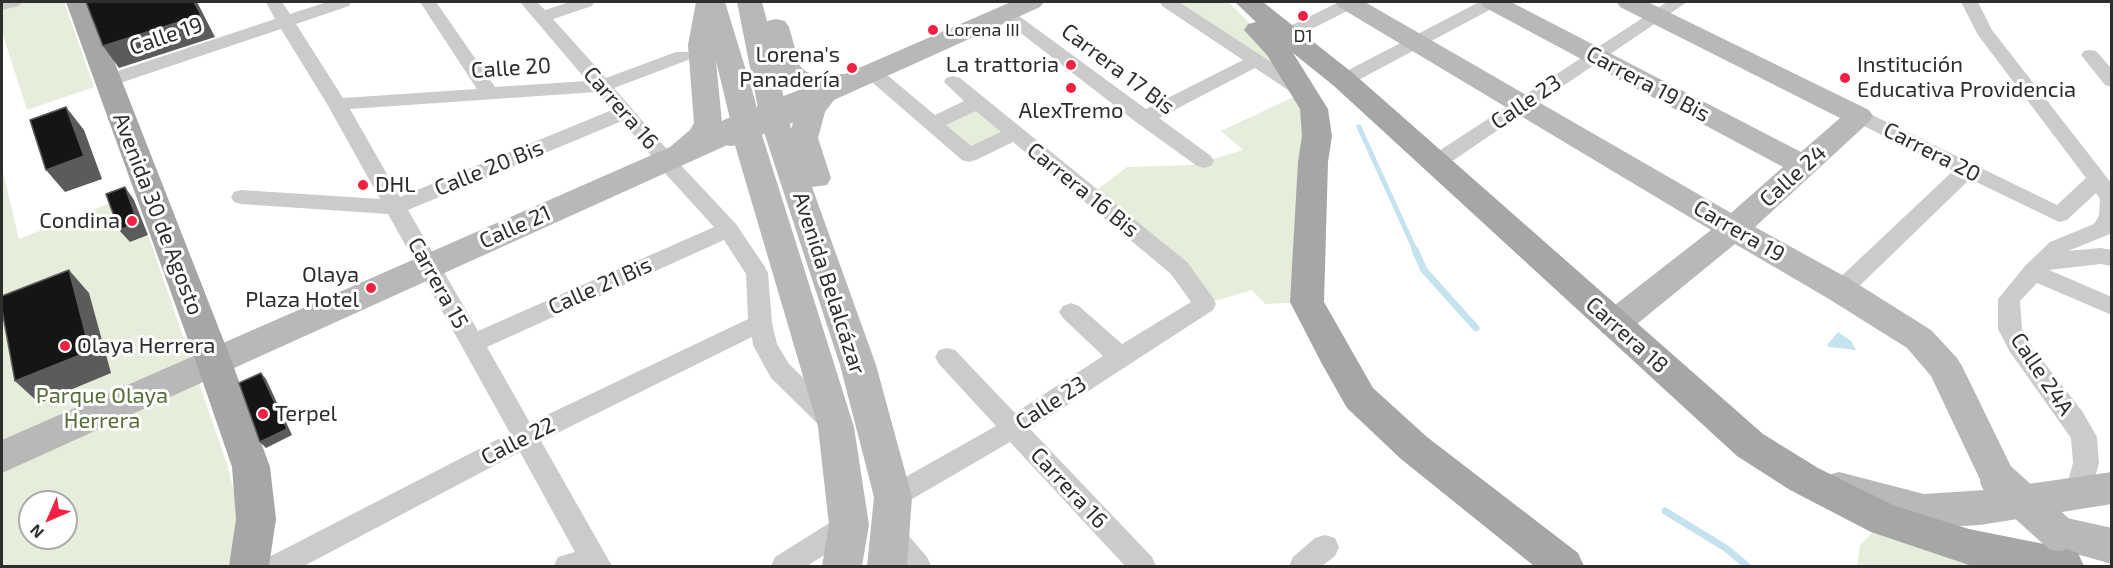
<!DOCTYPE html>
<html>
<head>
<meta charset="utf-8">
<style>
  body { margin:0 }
  #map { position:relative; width:2113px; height:568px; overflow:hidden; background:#fff; font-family:"Exo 2",sans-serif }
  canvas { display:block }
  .frame { position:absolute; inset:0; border:3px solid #2e2e2e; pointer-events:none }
  .north { position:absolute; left:18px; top:490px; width:60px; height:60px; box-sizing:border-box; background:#fff; border:2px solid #ababab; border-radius:50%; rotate:225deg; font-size:16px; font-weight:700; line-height:24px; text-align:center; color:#2e2e2e }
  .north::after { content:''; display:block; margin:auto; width:21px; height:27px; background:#f62042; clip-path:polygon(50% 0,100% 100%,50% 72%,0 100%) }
</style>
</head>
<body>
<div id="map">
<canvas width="2113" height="568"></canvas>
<div class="frame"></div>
<div class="north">N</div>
</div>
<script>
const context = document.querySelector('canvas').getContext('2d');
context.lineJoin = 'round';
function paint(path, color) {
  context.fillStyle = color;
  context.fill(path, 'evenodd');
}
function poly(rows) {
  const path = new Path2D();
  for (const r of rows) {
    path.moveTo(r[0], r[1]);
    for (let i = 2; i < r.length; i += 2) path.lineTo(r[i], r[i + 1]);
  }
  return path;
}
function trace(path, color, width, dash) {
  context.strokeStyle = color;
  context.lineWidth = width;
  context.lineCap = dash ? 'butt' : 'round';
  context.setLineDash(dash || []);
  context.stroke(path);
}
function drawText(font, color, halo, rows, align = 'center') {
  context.font = font + ' "Exo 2",sans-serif';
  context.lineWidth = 6;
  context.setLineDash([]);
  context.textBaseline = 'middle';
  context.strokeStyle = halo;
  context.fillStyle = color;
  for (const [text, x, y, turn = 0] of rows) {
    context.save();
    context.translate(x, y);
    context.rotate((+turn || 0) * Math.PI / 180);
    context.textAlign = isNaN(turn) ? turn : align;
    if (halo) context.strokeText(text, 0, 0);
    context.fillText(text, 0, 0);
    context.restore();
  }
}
paint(poly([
  [2,2,64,2,94,87,27,110,2,32],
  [1168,2,1228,2,1278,51,1304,92,1307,302,1265,304,1252,290,1205,304,1090,195,1127,167,1193,165,1243,150,1221,131,1304,92],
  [978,102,1014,133,969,155,933,124],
  [2,168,19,239,133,194,130,242,148,235,228,467,236,501,236,543,230,566,2,566],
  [30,502,66,502,66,538,30,538],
  [1885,520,1969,547,2064,566,1857,566,1860,545]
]), '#e6eddb');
paint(poly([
  [1838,332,1851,341,1856,350,1829,347,1827,345]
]), '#c5e2ef');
trace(poly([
  [1359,127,1416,252]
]), '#c5e2ef', 5);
trace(poly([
  [1415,250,1424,270,1476,328],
  [1665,511,1727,549,1747,566]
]), '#c5e2ef', 7);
paint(poly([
  [2,2,22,2,19,6,2,10,2,2],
  [266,2,282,2,290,14,327,2,351,2,349,6,296,24,343,98,477,89,420,2,436,2,495,87,587,81,520,2,537,2,545,10,570,2,594,2,592,6,553,19,606,78,676,52,688,52,691,56,688,60,614,88,677,161,736,224,765,267,768,273,772,323,777,344,789,364,840,414,843,421,840,428,831,431,822,428,771,378,753,345,752,337,541,441,612,566,554,566,558,557,575,552,520,452,304,566,265,566,269,557,510,433,388,214,241,204,234,202,231,197,234,192,241,190,380,199,327,104,281,29,114,85,107,87,100,85,98,81,100,77,275,19,266,2],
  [597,92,612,110,400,197,350,109,597,92],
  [622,121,654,159,649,164,652,169,663,171,714,227,478,331,408,210,622,121],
  [724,240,746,274,748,319,530,423,487,347,724,240],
  [1160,2,1179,2,1311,88,1314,92,1311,96,1304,98,1297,96,1255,68,1159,118,1211,156,1214,161,1211,166,1204,168,1197,166,1136,122,996,14,999,10,1011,10,1146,109,1243,60,1162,6,1160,2],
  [1339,2,1360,2,1357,6,1292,39,1280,39,1277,35,1280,31,1339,2],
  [1479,2,1500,2,1497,6,1351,84,1337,84,1335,80,1337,76,1479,2],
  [1667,2,1687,2,1442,168,1435,170,1428,168,1425,163,1428,158,1667,2],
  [1961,2,1978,2,1992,30,2112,184,2110,234,2068,251,2100,248,2112,250,2112,266,2100,264,2049,270,2112,297,2112,315,2037,283,2020,301,2022,329,2031,346,2082,411,2097,437,2099,463,2091,492,2087,500,2078,503,2069,500,2065,492,2073,463,2071,438,2010,352,1998,329,1998,299,2025,266,2050,242,2094,224,2099,216,2100,199,2096,193,2067,220,2059,222,1970,179,1849,296,1841,298,1833,296,1830,290,1833,284,1953,171,1852,120,1849,116,1852,112,1866,112,2057,205,2086,178,1978,35,1961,2],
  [2090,50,2096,51,2112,69,2112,87,2105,85,2081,55,2084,51,2090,50],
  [873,67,880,69,935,115,964,101,944,82,946,78,953,76,960,78,1187,262,1213,298,1216,304,1213,310,1030,429,1152,557,1156,566,1125,566,1010,442,902,505,893,508,884,505,880,497,884,489,996,426,939,364,935,357,939,350,947,348,955,350,1015,413,1103,356,1063,318,1059,312,1063,306,1071,303,1079,306,1122,344,1191,302,1171,274,1013,142,976,160,969,162,962,160,866,77,864,73,866,69,873,67],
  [976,111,1001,132,971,146,946,125,976,111],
  [849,513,859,517,862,525,859,533,807,566,771,566,775,557,839,517,849,513],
  [891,523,901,527,927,557,931,566,900,566,877,535,881,527,891,523],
  [1325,535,1335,538,1339,547,1335,556,1322,566,1289,566,1293,557,1315,538,1325,535]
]), '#cbcbcb');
paint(poly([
  [696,2,725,2,755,100,762,135,854,427,869,525,862,566,822,566,829,525,818,427,734,142,2,473,2,440,670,147,690,130,694,123,688,45,696,2],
  [716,61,731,123,721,125,722,123,716,61],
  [737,2,762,2,767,21,776,19,785,21,789,27,800,66,805,71,812,74,845,74,1011,2,1044,2,1040,7,834,100,825,112,818,138,831,178,827,185,812,187,876,365,912,497,907,566,867,566,874,497,840,365,761,123,737,2],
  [779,77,785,83,809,90,794,97,790,103,797,110,791,129,779,77],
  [1335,2,1365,2,1731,213,1783,167,1484,7,1481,2,1511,2,1801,152,1840,118,1620,7,1617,2,1648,2,1869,110,1873,116,1869,122,1755,227,1853,281,1931,330,1957,358,1963,368,2017,479,2014,486,2112,472,2112,504,1980,525,1924,528,1825,500,1820,488,1825,476,1839,472,1924,494,1985,490,1931,376,1907,348,1829,299,1735,244,1626,333,1614,337,1602,333,1597,324,1602,315,1711,230,1339,7,1335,2],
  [2058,516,2112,528,2112,564,2044,545,2038,533,2044,521,2058,516]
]), '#b8b8b8');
paint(poly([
  [66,2,91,2,232,362,270,467,276,519,269,566,229,566,236,519,232,467,196,362,66,2],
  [1235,2,1263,2,1354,74,1763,434,1818,468,1895,506,1969,529,2064,548,2078,553,2084,566,1969,565,1871,532,1790,490,1737,456,1334,86,1293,53,1328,109,1332,136,1328,162,1324,302,1373,388,1427,437,1578,553,1584,566,1534,566,1401,459,1347,408,1322,364,1290,302,1298,162,1302,136,1300,109,1267,55,1244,30,1248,24,1256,22,1235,2]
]), '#a6a6a6');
trace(poly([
  [731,132,804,103]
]), '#b8b8b8', 28);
trace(poly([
  [1998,479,2058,533]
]), '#b8b8b8', 36);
paint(poly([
  [194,2,197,2,215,37,119,68,103,46],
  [66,107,84,130,102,179,65,192,46,170],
  [125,187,134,200,148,235,130,242,119,230],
  [69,270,89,293,111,373,39,403,15,381],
  [261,373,266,379,292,435,266,448,260,442]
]), '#5b5b5b');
const building = poly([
  [86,2,194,2,201,15,103,46,86,2],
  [66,107,84,156,46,170,30,120,66,107],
  [125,187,138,223,119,230,106,194,125,187],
  [69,270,90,351,15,381,2,310,2,296,69,270],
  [261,373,287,429,260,442,239,383,261,373]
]);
paint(building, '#151515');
trace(building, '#5b5b5b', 1.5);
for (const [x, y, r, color] of [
  [1303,16,6,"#f62042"],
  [933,30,6,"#f62042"],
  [1071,65,6,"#f62042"],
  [852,68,6,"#f62042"],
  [1845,78,6,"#f62042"],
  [1071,88,6,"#f62042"],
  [363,185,6,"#f62042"],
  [132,221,6,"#f62042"],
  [371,288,6,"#f62042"],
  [65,346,6,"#f62042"],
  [263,414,6,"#f62042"]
]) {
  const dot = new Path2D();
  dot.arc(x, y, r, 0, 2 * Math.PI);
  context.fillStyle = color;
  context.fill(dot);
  trace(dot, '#fff', 2);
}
drawText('18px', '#2e2e2e', '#fff', [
  ["Lorena III",945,30],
  ["D1",1303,36,"center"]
], 'left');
drawText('22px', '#2e2e2e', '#fff', [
  ["Calle 19",166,36,-19],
  ["Calle 20",511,68,-4],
  ["Carrera 17 Bis",1118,69,37],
  ["Carrera 19 Bis",1648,84,28],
  ["Calle 23",1526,102,-34],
  ["Carrera 16",621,108,49],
  ["Carrera 20",1932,152,27],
  ["Calle 20 Bis",489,168,-22],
  ["Calle 24",1793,176,-42],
  ["Carrera 16 Bis",1083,190,39],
  ["Avenida 30 de Agosto",158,214,69],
  ["Calle 21",515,227,-24],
  ["Carrera 19",1739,231,30],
  ["Carrera 15",438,283,61],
  ["Avenida Belalcázar",829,283,72],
  ["Calle 21 Bis",600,286,-24],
  ["Carrera 18",1627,335,42],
  ["Calle 24A",2042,374,56],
  ["Calle 23",1051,403,-33],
  ["Calle 22",518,441,-27],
  ["Carrera 16",1069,488,47]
]);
drawText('22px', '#2e2e2e', '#fff', [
  ["Lorena's",840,55],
  ["Panadería",840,80],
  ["La trattoria",1059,65],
  ["Institución",1857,65,"left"],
  ["Educativa Providencia",1857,90,"left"],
  ["AlexTremo",1071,111,"center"],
  ["DHL",375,185,"left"],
  ["Condina",120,221],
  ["Olaya",359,275],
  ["Plaza Hotel",359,300],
  ["Olaya Herrera",77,346,"left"],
  ["Terpel",275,414,"left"]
], 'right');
drawText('22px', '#566f37', '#fff', [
  ["Parque Olaya",102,396],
  ["Herrera",102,421]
]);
</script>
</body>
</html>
